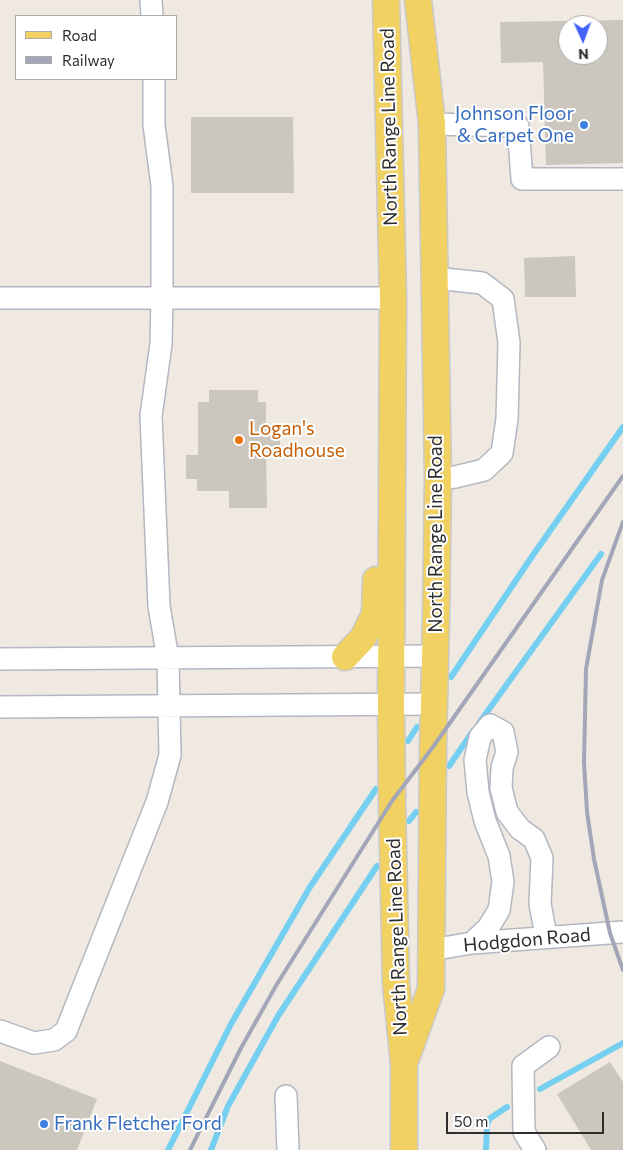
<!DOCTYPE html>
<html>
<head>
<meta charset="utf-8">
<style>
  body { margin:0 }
  #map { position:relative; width:623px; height:1150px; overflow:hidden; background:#efe9e1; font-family:Commissioner,sans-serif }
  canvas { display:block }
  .legend { position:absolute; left:15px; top:15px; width:162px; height:65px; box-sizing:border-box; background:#fff; border:1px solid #ababab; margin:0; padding:6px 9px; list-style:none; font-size:15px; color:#2e2e2e }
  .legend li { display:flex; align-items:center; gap:10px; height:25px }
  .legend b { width:25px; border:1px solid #ababab }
  .north { position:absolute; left:558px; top:15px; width:50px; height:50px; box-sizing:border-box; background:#fff; border:1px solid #ababab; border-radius:50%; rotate:178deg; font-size:14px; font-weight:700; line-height:20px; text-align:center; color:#2e2e2e }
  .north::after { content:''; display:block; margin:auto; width:18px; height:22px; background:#4264fb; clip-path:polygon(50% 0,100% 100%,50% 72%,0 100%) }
  .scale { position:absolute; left:446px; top:1112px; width:158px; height:22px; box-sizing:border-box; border:2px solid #2e2e2e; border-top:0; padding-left:6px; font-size:15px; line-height:18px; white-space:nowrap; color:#2e2e2e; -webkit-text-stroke:4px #fff; paint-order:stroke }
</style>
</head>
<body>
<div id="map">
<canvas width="623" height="1150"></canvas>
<ul class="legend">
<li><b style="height:6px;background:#f2d163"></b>Road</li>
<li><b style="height:6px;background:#a3a6b8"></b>Railway</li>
</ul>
<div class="north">N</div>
<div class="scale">50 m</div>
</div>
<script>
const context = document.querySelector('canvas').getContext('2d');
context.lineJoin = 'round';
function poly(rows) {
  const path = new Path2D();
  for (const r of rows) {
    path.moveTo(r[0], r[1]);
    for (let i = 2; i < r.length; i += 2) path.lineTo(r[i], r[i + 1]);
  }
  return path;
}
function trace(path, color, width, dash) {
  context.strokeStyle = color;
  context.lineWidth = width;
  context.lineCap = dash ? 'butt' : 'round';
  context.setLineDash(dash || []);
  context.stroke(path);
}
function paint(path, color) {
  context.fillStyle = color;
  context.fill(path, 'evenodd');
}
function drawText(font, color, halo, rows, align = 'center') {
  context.font = font + ' Commissioner,sans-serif';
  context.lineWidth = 4;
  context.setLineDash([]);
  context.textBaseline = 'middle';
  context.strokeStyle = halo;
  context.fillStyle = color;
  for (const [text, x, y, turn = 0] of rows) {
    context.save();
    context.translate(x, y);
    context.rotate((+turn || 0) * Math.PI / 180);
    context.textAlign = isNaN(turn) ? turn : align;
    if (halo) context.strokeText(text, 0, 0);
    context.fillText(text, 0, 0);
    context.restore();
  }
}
trace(poly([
  [451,677,533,555,623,427],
  [479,723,601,554],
  [408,741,417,727],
  [449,766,473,731],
  [409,821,416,812],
  [540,1089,623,1043],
  [168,1150,231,1024,310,887,376,789],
  [211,1150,228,1106,278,1016,377,866],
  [486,1150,487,1125,489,1119,507,1107]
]), '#75cff0', 6);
paint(poly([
  [623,20,623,163,546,165,543,62,501,63,500,22],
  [568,25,598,25,598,55,568,55],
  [191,117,293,117,294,193,191,193],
  [575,256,576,297,525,297,524,258],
  [209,390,258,390,258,402,266,402,266,431,280,431,280,450,266,450,267,508,229,508,229,491,197,491,197,479,186,479,186,455,198,455,198,402,209,402],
  [0,1061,97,1099,77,1150,0,1150],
  [610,1062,623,1082,623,1150,591,1150,557,1094]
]), '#cbc7bf');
const minor = poly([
  [151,0,152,16],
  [432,124,518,126,522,179,623,179],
  [435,278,482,283,503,299,509,343,507,419,502,453,484,470,455,477,438,479],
  [0,298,393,298],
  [0,659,435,656],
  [0,707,434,704],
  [472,943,488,928,499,910,503,882,499,856,485,821,478,792,475,760,480,737,490,725,503,732,507,752,502,768,501,788,507,812,520,829,534,839,542,858,540,904,545,930,550,937],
  [431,950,472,943,623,932],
  [0,1031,34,1043,54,1040,66,1031,157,802,170,755,168,659,159,606,151,416,161,344,162,298,162,186,154,125,154,79],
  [286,1096,288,1150],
  [535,1150,524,1132,523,1066,549,1047]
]);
const major = poly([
  [386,0,393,298,391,705,392,801,396,984,404,1063,404,1150],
  [345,657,363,638,375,614,376,580],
  [406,1058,431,989,433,747,436,617,438,479,432,124,418,0]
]);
trace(minor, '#b4b7c1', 24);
trace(major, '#c9c9c9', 29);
trace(minor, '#fff', 21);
trace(major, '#f2d163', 26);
trace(poly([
  [623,522,602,580,586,669,584,762,587,812,594,859,610,933,623,970],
  [190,1150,241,1048,277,984,392,801,433,747,623,476]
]), '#a3a6b8', 4);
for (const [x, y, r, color] of [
  [584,125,5,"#3f7fe0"],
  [239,440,5,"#e8710a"],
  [44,1124,5,"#3f7fe0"]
]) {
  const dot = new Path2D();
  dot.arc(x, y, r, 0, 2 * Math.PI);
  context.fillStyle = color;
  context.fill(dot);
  trace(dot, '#fff', 2);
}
drawText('19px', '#366cbe', '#fff', [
  ["Johnson Floor",574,114],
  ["& Carpet One",574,136],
  ["Frank Fletcher Ford",54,1124,"left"]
], 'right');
drawText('19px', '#2e2e2e', '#fff', [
  ["North Range Line Road",389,127,-91],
  ["North Range Line Road",436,534,-90],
  ["North Range Line Road",397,937,-92],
  ["Hodgdon Road",527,940,-5]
]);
drawText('19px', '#c56008', '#fff', [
  ["Logan's",249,429],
  ["Roadhouse",249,451]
], 'left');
</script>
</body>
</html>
